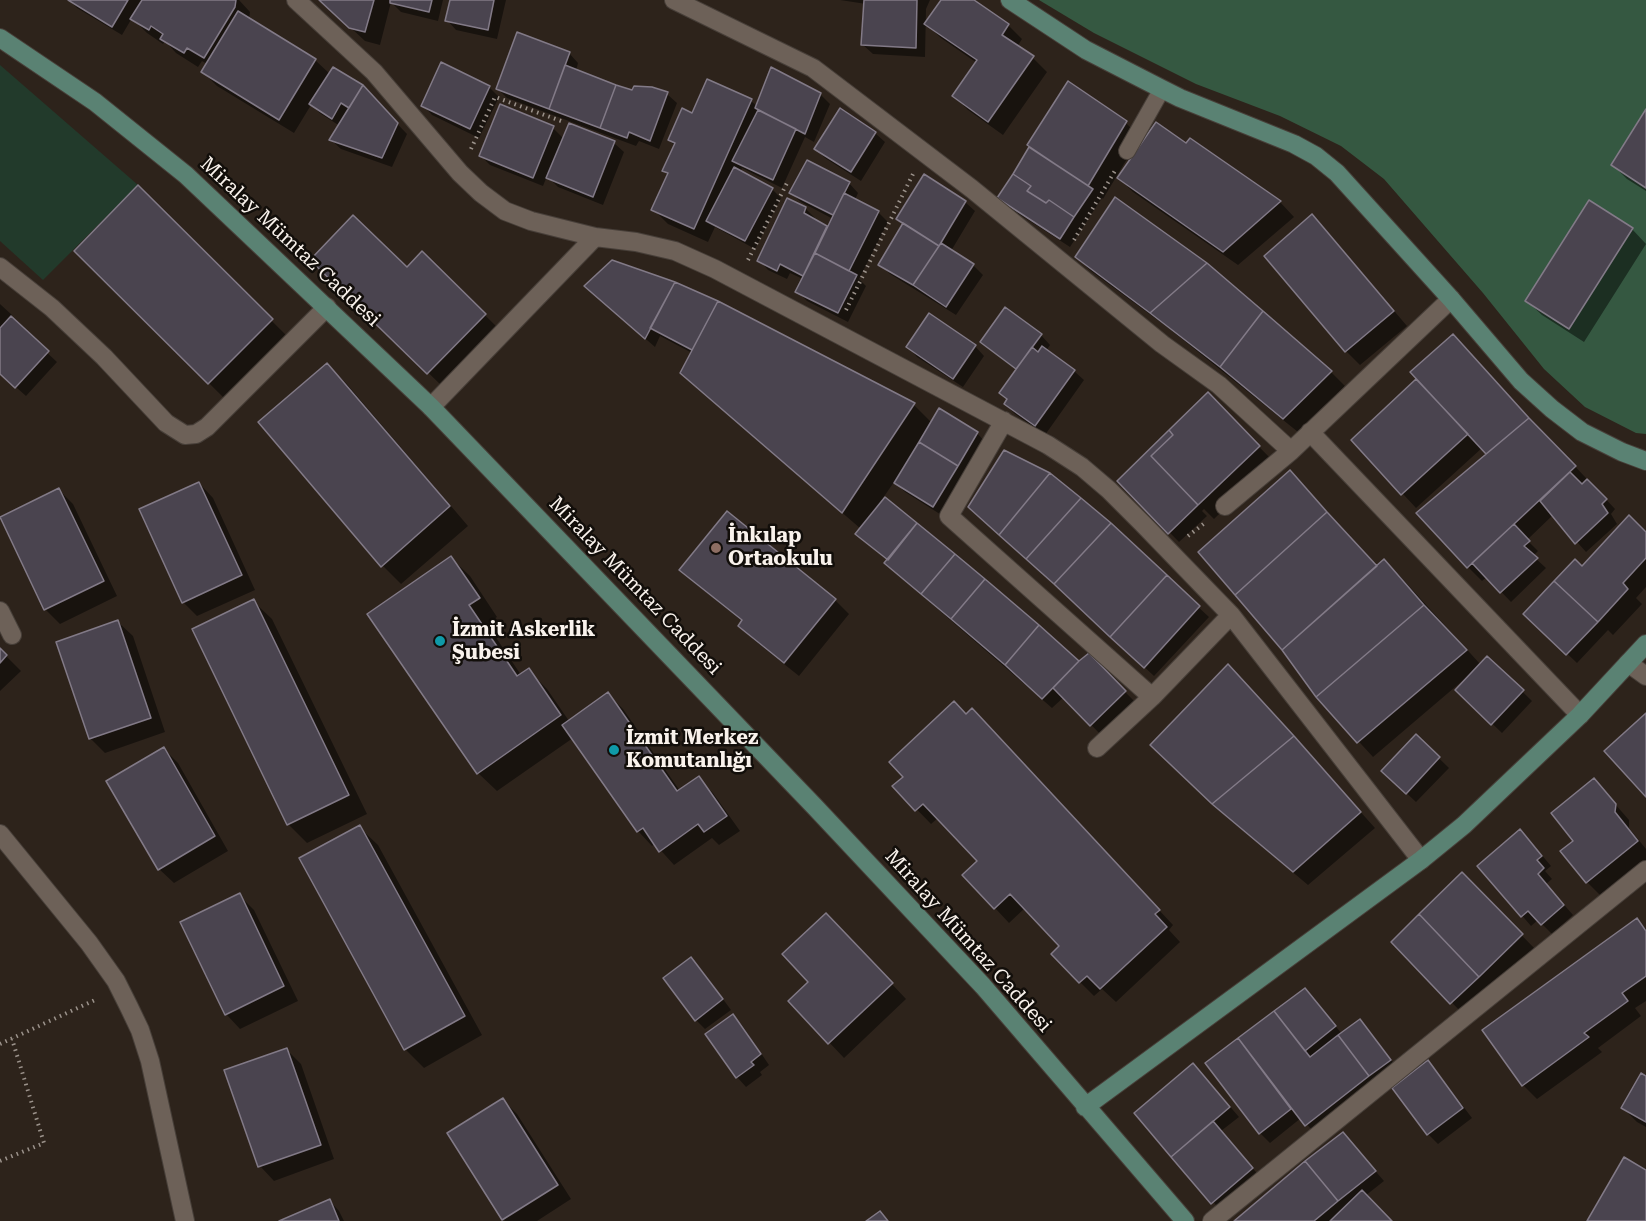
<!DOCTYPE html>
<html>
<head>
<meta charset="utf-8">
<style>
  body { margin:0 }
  canvas { display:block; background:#2d231b }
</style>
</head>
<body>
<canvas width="1646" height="1221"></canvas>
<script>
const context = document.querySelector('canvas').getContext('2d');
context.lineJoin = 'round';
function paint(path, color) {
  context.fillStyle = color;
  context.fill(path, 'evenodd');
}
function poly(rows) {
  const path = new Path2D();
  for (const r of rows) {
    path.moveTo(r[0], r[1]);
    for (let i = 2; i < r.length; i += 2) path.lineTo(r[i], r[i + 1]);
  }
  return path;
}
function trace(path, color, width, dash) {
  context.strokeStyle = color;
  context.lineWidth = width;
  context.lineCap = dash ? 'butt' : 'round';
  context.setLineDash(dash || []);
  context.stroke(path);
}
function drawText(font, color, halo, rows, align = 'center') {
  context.font = font + ' "Roboto Serif",serif';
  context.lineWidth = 5;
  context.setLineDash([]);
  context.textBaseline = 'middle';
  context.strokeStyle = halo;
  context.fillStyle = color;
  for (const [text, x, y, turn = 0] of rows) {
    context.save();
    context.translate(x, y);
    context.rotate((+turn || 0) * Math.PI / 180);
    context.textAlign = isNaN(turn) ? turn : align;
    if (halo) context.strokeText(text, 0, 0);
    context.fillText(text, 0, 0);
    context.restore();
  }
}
paint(poly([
  [0,65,138,185,43,280,0,241]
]), '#223a2b');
paint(poly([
  [1039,0,1646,0,1646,434,1636,433,1585,407,1544,369,1483,293,1384,179,1341,146,1280,116,1196,84,1094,33]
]), '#355841');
paint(poly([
  [69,0,239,0,250,12,249,19,315,60,330,74,362,87,407,134,392,167,341,149,331,140,340,126,321,114,311,105,294,133,217,86,203,72,207,64,202,61,198,67,176,53,165,41,163,44,147,33,132,18,122,35,77,8],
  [321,0,443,0,438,21,401,12,391,2,380,45,365,41],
  [451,0,506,0,497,39,456,30,447,20],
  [840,0,930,0,926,9,925,57,873,54,863,45,866,4],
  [943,0,972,0,1008,25,1022,39,1017,47,1033,58,1047,72,1003,135,968,110,954,96,977,63,941,38,926,24],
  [569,53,578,63,576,71,633,92,667,94,677,103,659,149,639,141,636,146,507,98,498,89],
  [489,87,499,97,479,138,432,115,423,105],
  [820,94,830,104,814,142,805,137,782,188,742,168,740,172,772,189,781,198,755,249,715,227,708,242,668,224,653,209,668,175,664,171,675,146,669,140,693,115,751,101,757,106],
  [1646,112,1646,191,1627,179,1613,165],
  [1126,123,1140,137,1103,199,1102,198,1070,247,1008,207,999,197,1031,148],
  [553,128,564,139,614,143,624,152,603,205,558,187,547,176,543,186,490,165,481,156],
  [875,133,885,142,861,181,825,158,816,149],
  [1191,140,1280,202,1294,217,1238,265,1133,192,1119,178,1187,146],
  [849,183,858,193,855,200,878,212,888,222,859,279,866,286,848,322,807,301,797,291,803,279,790,273,787,279,768,270,759,260,788,200,806,209,815,218,814,221,828,228,833,219,801,202,791,193],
  [138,188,290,339,228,402,76,251],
  [965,202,975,211,951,251,973,265,983,275,956,315,890,274,880,264,904,225,898,219],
  [1632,229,1646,244,1584,342,1542,315,1527,301],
  [1326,231,1407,326,1360,365,1346,351],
  [422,253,499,329,443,387,312,260,407,269],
  [1076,257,1331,372,1345,386,1298,432,1167,327,1091,271],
  [595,295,717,303,914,405,932,423,977,433,986,443,943,516,905,492,894,482,883,498,984,580,1079,663,1089,655,1134,701,1100,734,1064,697,1052,708,896,573,889,562,857,534,861,529,701,391,682,372,692,353,660,336,655,347],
  [0,304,12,315,10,318,57,362,26,396,0,373],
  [1041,335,1050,345,1046,351,1074,371,1084,380,1045,435,1015,414,1005,404,1008,400,1001,393,1017,370,982,342],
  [975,346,984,356,963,387,917,357,908,347],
  [1467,351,1615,509,1611,514,1617,524,1586,552,1553,515,1527,540,1538,551,1533,556,1546,568,1511,602,1487,577,1482,581,1468,567,1488,454,1482,448,1416,508,1353,440,1418,379],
  [327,365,346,383,468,526,401,584,382,565],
  [1222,409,1273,461,1214,519,1204,509,1202,511,1207,516,1179,542,1119,481],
  [199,483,213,498,255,590,197,616,183,602],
  [1305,487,1377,567,1384,561,1399,575,1481,665,1488,658,1532,701,1502,733,1457,690,1469,677,1468,676,1373,757,1317,696],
  [59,490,73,504,117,596,60,624,45,609],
  [1110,525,1209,617,1154,676,1126,650],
  [1646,534,1646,587,1636,598,1642,604,1613,635,1608,630,1577,663,1525,614],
  [451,558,470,576,497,617,487,624,521,675,528,670,547,689,569,721,608,694,623,709,680,791,698,778,713,793,740,831,719,845,712,838,674,865,655,844,652,846,638,831,573,738,497,791,478,773],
  [681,570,835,600,849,614,799,676,754,640,740,626,743,622,696,584],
  [253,601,272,619,367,814,307,843,288,824],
  [118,622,133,636,165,732,105,753,90,738],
  [0,650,21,671,0,691],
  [1242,680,1375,828,1308,885,1228,818,1166,759],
  [966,715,986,725,1173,925,1169,930,1180,942,1116,1002,1102,989,1094,996,1080,982,1061,946,1025,908,1009,923,995,908,979,861,938,818,931,824,894,786],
  [1416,736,1449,768,1416,802,1383,771],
  [164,749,178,763,228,851,174,883,159,869],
  [1594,780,1629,820,1629,828,1646,849,1646,860,1601,896,1587,882,1576,841],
  [359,827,378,845,482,1035,424,1068,405,1049],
  [1529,840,1551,866,1545,871,1552,879,1546,884,1573,915,1552,934,1538,920,1531,926,1479,866],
  [1462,874,1536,950,1461,1012,1393,942],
  [239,895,254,910,298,1001,240,1029,226,1014],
  [1636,920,1646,929,1646,1001,1635,1008,1641,1016,1598,1048,1602,1052,1537,1099,1523,1085],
  [840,929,906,999,844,1058,790,1001,810,982],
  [691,959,701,969,731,1010,705,1029,696,1020],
  [1314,1000,1342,1034,1360,1021,1399,1070,1321,1140,1301,1118,1270,1143,1260,1133,1207,1063,1274,1013],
  [733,1016,742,1025,769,1065,760,1072,762,1075,746,1087,737,1077],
  [286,1049,301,1064,334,1159,274,1181,260,1166],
  [1428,1062,1437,1072,1472,1118,1438,1144,1428,1134],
  [1202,1074,1239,1117,1221,1131,1261,1178,1222,1212,1136,1113],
  [1646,1078,1646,1127,1637,1122,1623,1108],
  [503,1100,517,1114,571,1199,537,1221,505,1221,503,1219],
  [1352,1144,1384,1181,1365,1196,1390,1221,1237,1221],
  [330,1201,339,1211,344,1221,283,1221]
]), '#0007');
const building = poly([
  [68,0,128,0,112,27,68,0],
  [142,0,236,0,235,7,204,58,187,48,184,53,160,39,163,34,151,26,149,30,130,19,142,0],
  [319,0,374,0,365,32,349,28,319,0],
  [390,0,432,0,429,12,390,3,390,0],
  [450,0,494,0,488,30,445,21,450,0],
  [864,0,917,0,916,48,861,45,864,0],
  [941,0,974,0,1009,24,1002,35,1034,56,988,122,952,96,977,60,924,24,941,0],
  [238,11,316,59,279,120,201,72,238,11],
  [517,32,570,52,549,109,496,89,517,32],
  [441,62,490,86,470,129,421,106,441,62],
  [565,65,616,85,600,128,549,109,565,65],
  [333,67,363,85,349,108,341,103,332,119,309,104,333,67],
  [771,67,821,93,805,134,755,108,771,67],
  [707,79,752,99,694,229,651,210,668,173,662,171,675,143,668,140,682,108,692,113,707,79],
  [1068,81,1127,121,1088,186,1027,145,1068,81],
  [363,85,398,123,382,158,329,140,363,85],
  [616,85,632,90,634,86,652,87,668,92,650,141,629,132,627,138,600,128,616,85],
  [500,104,554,126,533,178,479,156,500,104],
  [840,108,876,132,851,172,814,149,840,108],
  [1646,109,1646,188,1611,165,1646,109],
  [758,110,796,129,773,180,732,161,758,110],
  [1156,122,1186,143,1190,138,1281,201,1223,252,1117,178,1156,122],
  [569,123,615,141,593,197,546,178,569,123],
  [1029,147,1093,189,1074,217,1049,200,1046,203,1027,191,1031,186,1013,174,1029,147],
  [807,160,850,182,833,215,789,193,807,160],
  [734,167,773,188,745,241,706,221,734,167],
  [924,174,966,201,939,246,896,219,924,174],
  [1013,174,1031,186,1027,191,1046,203,1049,200,1074,217,1060,239,997,198,1013,174],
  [138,185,273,319,208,384,74,251,138,185],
  [844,193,879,211,849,271,815,253,844,193],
  [1115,197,1207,263,1150,313,1075,257,1115,197],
  [787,198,806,207,804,213,827,226,803,276,780,264,777,271,757,261,787,198],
  [1589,200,1633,228,1569,329,1525,301,1589,200],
  [1312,214,1394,311,1345,352,1264,256,1312,214],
  [353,215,407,267,422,251,486,314,427,374,310,260,353,215],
  [903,223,939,246,913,285,878,265,903,223],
  [941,243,974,264,946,307,913,285,941,243],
  [815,253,857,275,838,313,795,292,815,253],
  [612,260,675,282,645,339,584,286,612,260],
  [1207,263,1263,311,1220,367,1150,313,1207,263],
  [675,282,718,301,692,350,650,328,675,282],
  [718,301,915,403,842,513,680,373,718,301],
  [1005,307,1042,334,1016,369,980,342,1005,307],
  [1263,311,1332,371,1283,419,1220,367,1263,311],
  [929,313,976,345,953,379,906,347,929,313],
  [11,316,49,351,15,388,0,374,0,328,11,316],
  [1453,334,1529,418,1486,454,1410,372,1453,334],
  [1042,346,1075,370,1035,426,1004,404,1007,399,999,393,1032,347,1038,352,1042,346],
  [327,363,450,506,381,567,258,422,327,363],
  [1416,379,1468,434,1401,495,1351,440,1416,379],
  [1208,392,1260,446,1198,505,1151,456,1173,435,1169,430,1208,392],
  [939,408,978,432,958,466,919,442,939,408],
  [1529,418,1576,466,1467,568,1416,513,1529,418],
  [1169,430,1173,435,1151,456,1198,505,1168,534,1117,481,1169,430],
  [919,442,958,466,933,507,894,483,919,442],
  [1004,450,1050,473,999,535,968,507,1004,450],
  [1290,470,1327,512,1235,595,1198,552,1290,470],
  [1570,472,1582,484,1587,479,1607,499,1602,504,1608,513,1575,544,1540,501,1570,472],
  [1050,473,1081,498,1026,559,999,535,1050,473],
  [199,482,242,575,182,603,139,509,199,482],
  [59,488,104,581,44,610,0,517,59,488],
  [885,497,917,523,888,560,855,534,885,497],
  [1081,498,1111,523,1054,584,1026,559,1081,498],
  [727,511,836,599,784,663,738,626,742,620,679,570,727,511],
  [1327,512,1377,566,1282,650,1235,595,1327,512],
  [1629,515,1646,532,1646,558,1623,583,1628,589,1598,622,1554,581,1575,559,1582,566,1629,515],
  [917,523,955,554,921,594,884,563,917,523],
  [1111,523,1167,575,1110,637,1054,584,1111,523],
  [1514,524,1530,541,1524,546,1538,558,1500,593,1472,563,1514,524],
  [955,554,985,579,951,619,921,594,955,554],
  [451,556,480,598,469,605,517,676,529,668,561,715,477,774,367,614,451,556],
  [1384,559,1424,605,1316,697,1282,650,1384,559],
  [1167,575,1200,606,1144,668,1110,637,1167,575],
  [985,579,1039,625,1005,665,951,619,985,579],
  [1554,581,1598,622,1566,655,1523,614,1554,581],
  [254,599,349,795,287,825,192,629,254,599],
  [1424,605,1467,650,1357,743,1316,697,1424,605],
  [118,620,151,718,89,739,56,642,118,620],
  [1039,625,1079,661,1042,699,1005,665,1039,625],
  [0,648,7,655,0,663,0,648],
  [1089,653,1126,691,1090,726,1053,688,1079,661,1089,653],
  [1487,656,1524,690,1491,725,1455,690,1487,656],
  [1228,664,1294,736,1212,804,1150,745,1228,664],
  [608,692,677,791,699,776,727,816,704,832,698,824,659,852,643,828,637,832,562,725,608,692],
  [954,701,966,714,972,708,1160,910,1155,914,1167,927,1100,989,1087,976,1079,983,1051,954,1059,946,1010,894,994,909,962,875,977,861,923,804,915,811,892,786,903,777,889,762,954,701],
  [1646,713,1646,797,1604,751,1646,713],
  [1416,734,1440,757,1406,794,1381,771,1416,734],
  [1294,736,1361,812,1293,872,1212,804,1294,736],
  [164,747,215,836,158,870,106,781,164,747],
  [1594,778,1616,804,1615,812,1638,841,1586,883,1560,851,1573,841,1551,813,1594,778],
  [360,825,465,1016,404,1050,299,858,360,825],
  [1520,829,1542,856,1537,860,1544,868,1538,874,1564,905,1541,925,1528,911,1521,917,1477,866,1520,829],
  [1462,872,1523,934,1479,977,1419,914,1462,872],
  [240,893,284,986,225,1015,180,922,240,893],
  [826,913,893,983,828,1044,788,1001,808,982,782,954,826,913],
  [1419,914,1479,977,1450,1004,1391,942,1419,914],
  [1637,918,1646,931,1646,976,1622,993,1628,1001,1584,1033,1589,1037,1522,1086,1482,1030,1637,918],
  [691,957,723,999,695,1021,663,978,691,957],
  [1305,988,1336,1026,1305,1051,1274,1011,1305,988],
  [1274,1011,1310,1057,1338,1035,1369,1076,1305,1126,1238,1038,1274,1011],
  [733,1014,761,1054,751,1062,754,1065,736,1078,705,1034,733,1014],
  [1360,1019,1391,1060,1369,1076,1338,1035,1360,1019],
  [1238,1038,1291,1109,1259,1134,1205,1063,1238,1038],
  [287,1048,321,1145,258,1167,224,1070,287,1048],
  [1428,1060,1463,1108,1427,1135,1392,1088,1428,1060],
  [1193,1063,1230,1107,1171,1157,1134,1113,1193,1063],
  [1641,1073,1646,1076,1646,1122,1621,1108,1641,1073],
  [503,1098,558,1185,502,1220,447,1133,503,1098],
  [1213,1121,1253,1168,1211,1204,1171,1157,1213,1121],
  [1343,1132,1376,1171,1338,1201,1305,1161,1343,1132],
  [1624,1157,1646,1170,1646,1221,1587,1221,1624,1157],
  [1305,1161,1338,1201,1314,1221,1234,1221,1305,1161],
  [1362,1190,1392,1221,1330,1221,1362,1190],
  [330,1199,339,1221,279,1221,330,1199],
  [880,1211,888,1221,866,1221,880,1211]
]);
paint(building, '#4a444f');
trace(building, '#827a87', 1.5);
const lane = poly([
  [1127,151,1162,89]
]);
const street = poly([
  [296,0,374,72,460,173,481,193,505,211,531,221,595,237],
  [674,0,813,68,972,189,1162,344,1219,385,1291,451],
  [0,267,52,308,104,357,166,423,185,435,196,434,207,427,327,307],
  [431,407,595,237,636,242,675,251,715,269,1048,445,1082,467,1109,490,1143,524,1231,615,1421,860],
  [1004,421,949,516,1152,697],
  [1310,432,1580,715],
  [1225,506,1291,451,1451,299],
  [0,611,12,635],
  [1628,663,1646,676],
  [1097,748,1152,697,1231,615],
  [0,834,89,943,116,981,129,1007,140,1030,150,1061,185,1221],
  [1212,1221,1646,870]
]);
const secondary = poly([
  [1010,0,1086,50,1162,89,1180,98,1294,144,1316,156,1337,173,1451,299,1521,381,1552,409,1582,432,1622,452,1646,461],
  [0,38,95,102,186,175,431,407,815,807,983,986,1185,1221],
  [1085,1107,1421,860,1464,825,1580,715,1646,644]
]);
trace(lane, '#473f39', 18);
trace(street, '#473f39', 20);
trace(secondary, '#473f39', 20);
trace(poly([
  [471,149,495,97,561,121],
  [1074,240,1116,169],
  [748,260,787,183],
  [846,310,913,174],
  [1188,536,1206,522],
  [0,1044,97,999],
  [0,1161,44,1143,12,1039]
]), '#9b928b', 4, [1.5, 4.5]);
trace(lane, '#6d6158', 16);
trace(street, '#6d6158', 18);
trace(secondary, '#5a8273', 18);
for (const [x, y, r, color] of [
  [716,548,6,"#8d6e63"],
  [440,641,6,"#0f9aa8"],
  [614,750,6,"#0f9aa8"]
]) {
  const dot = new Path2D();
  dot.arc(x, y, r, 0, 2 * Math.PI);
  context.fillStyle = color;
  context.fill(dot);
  trace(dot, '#120e0a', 2);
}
drawText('20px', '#f9f2ec', '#120e0a', [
  ["Miralay Mümtaz Caddesi",290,242,43],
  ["Miralay Mümtaz Caddesi",635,586,46],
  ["Miralay Mümtaz Caddesi",968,941,48]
]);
drawText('bold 20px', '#f9f2ec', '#120e0a', [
  ["İnkılap",728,536],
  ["Ortaokulu",728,559],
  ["İzmit Askerlik",452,630],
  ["Şubesi",452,653],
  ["İzmit Merkez",626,738],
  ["Komutanlığı",626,761]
], 'left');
</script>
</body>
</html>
